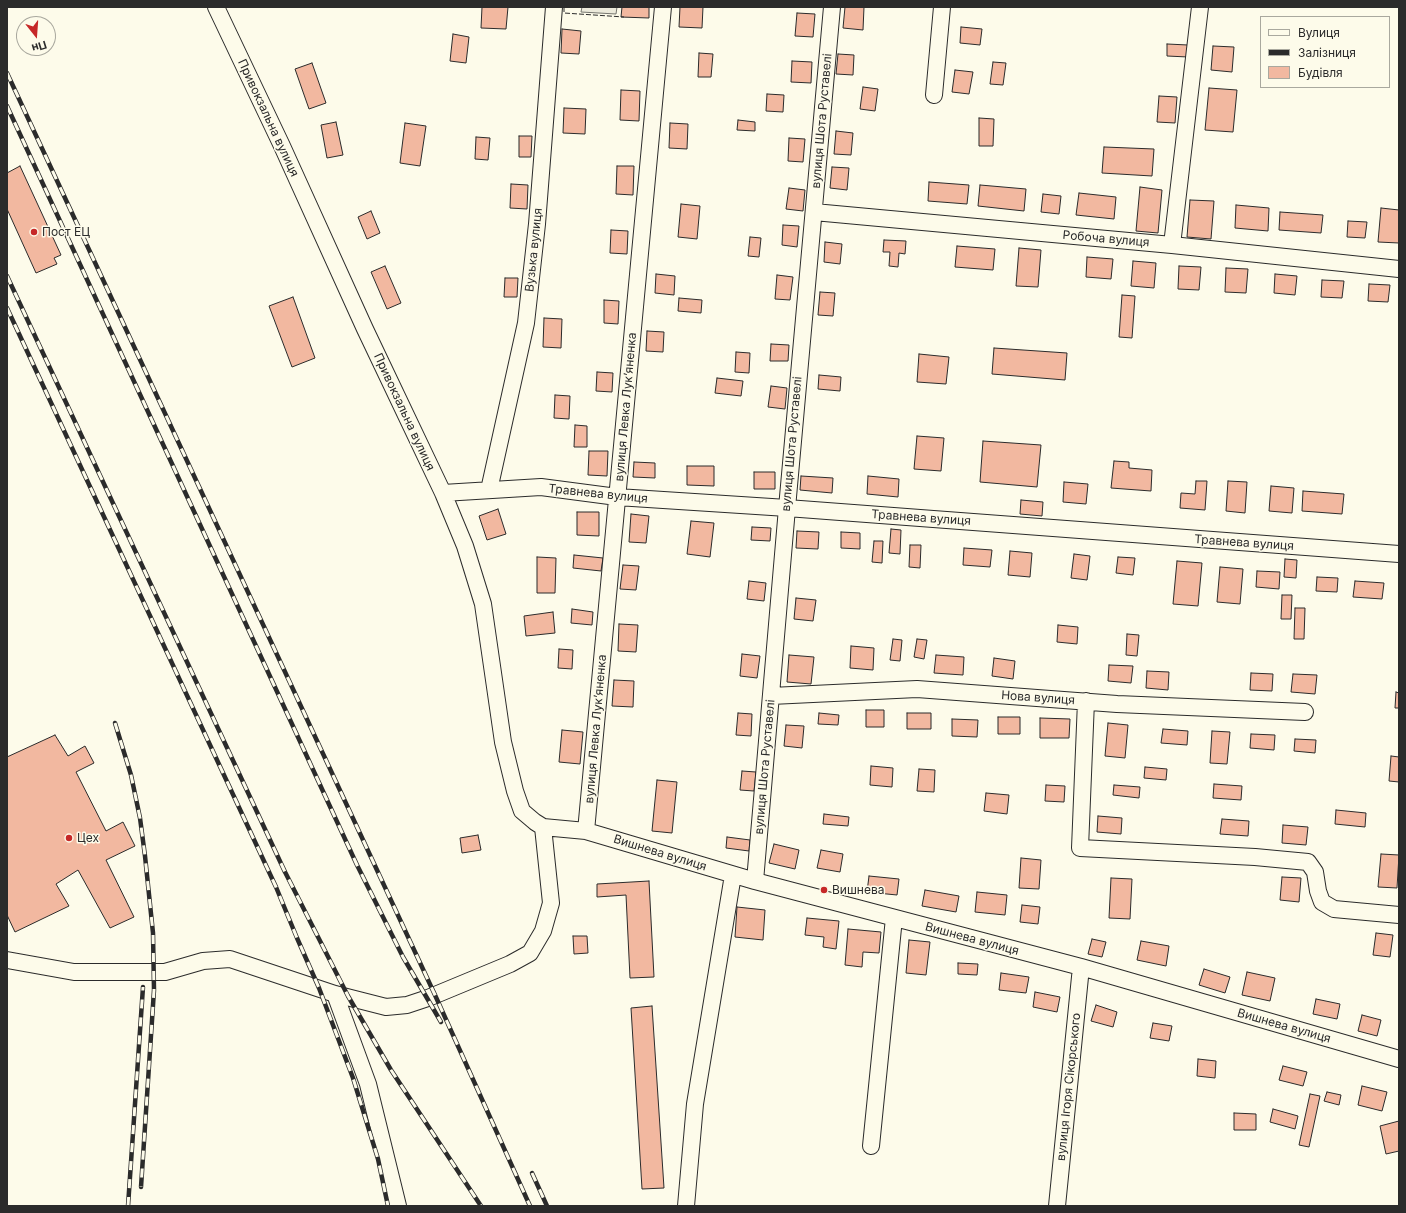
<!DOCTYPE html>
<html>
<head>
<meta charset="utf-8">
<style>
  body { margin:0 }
  #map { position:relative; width:1406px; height:1213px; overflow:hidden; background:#fdfbea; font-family:Inter,sans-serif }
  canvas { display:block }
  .frame { position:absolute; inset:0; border:8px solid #2b2b2b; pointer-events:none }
  .legend { position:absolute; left:1260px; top:16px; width:130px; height:72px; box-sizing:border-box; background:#fdfbea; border:1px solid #a9a89e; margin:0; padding:5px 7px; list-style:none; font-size:12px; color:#2b2b2b }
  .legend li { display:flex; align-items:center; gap:8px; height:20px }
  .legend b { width:20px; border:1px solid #a9a89e }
  .north { position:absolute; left:16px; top:16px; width:40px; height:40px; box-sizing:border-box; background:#fdfbea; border:1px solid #a9a89e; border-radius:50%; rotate:163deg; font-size:11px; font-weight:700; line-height:16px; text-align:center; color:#2b2b2b }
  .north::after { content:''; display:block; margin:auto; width:14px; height:18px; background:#c62828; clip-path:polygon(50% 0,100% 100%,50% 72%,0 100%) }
</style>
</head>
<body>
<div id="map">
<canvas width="1406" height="1213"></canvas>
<div class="frame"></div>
<ul class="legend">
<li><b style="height:5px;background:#fdfbea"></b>Вулиця</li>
<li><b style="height:5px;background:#2b2b2b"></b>Залізниця</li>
<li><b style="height:11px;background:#f2b8a0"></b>Будівля</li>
</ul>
<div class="north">Пн</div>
</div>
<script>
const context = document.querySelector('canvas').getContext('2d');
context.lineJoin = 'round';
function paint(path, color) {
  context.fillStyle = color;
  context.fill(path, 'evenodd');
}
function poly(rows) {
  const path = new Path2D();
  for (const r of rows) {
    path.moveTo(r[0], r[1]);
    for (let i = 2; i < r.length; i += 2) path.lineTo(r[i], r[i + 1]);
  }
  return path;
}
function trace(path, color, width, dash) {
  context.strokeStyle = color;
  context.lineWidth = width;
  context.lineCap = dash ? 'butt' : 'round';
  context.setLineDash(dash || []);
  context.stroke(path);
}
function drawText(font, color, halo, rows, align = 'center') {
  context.font = font + ' Inter,sans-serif';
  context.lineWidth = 3;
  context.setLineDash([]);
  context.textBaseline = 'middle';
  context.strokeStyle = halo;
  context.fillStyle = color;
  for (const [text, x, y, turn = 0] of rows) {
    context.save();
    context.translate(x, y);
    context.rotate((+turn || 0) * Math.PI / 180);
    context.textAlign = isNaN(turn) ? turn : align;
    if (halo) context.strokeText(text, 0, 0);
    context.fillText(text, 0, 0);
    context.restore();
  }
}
const parking = poly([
  [582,7,617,7,616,14,581,12,582,7]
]);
paint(parking, '#eceadb');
trace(parking, '#74746e', 1);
const building = poly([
  [482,7,508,7,506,29,481,28,482,7],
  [622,7,649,7,649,18,621,17,622,7],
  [680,7,703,7,702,28,679,27,680,7],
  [845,7,864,7,863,30,843,28,845,7],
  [797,13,815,14,813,37,795,36,797,13],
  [961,27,982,29,980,45,960,43,961,27],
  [562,29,581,31,579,54,561,53,562,29],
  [453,34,469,37,466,63,450,61,453,34],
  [1167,44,1188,45,1188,57,1167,56,1167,44],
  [1213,46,1234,47,1232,72,1211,70,1213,46],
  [699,53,713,54,711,77,698,77,699,53],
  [838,54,854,55,853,75,836,74,838,54],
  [792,61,812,62,811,83,791,82,792,61],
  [993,62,1006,63,1003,85,990,84,993,62],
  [312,63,326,103,309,109,295,69,312,63],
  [955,70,973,72,969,94,952,92,955,70],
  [863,87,878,89,875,111,860,109,863,87],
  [1209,88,1237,90,1233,132,1205,130,1209,88],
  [621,90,640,91,639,121,620,120,621,90],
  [767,94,784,95,783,112,766,111,767,94],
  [1159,96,1177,97,1175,123,1157,122,1159,96],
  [564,108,586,109,585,134,563,133,564,108],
  [979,118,994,119,993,146,979,146,979,118],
  [738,120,755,122,755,131,737,130,738,120],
  [336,122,343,155,327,158,321,125,336,122],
  [405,123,426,126,420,166,400,163,405,123],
  [670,123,688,124,687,149,669,148,670,123],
  [836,131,853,133,851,155,834,154,836,131],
  [519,136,532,136,531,157,519,157,519,136],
  [476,137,490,138,488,160,475,159,476,137],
  [789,138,805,139,803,162,788,161,789,138],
  [1104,147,1154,149,1152,176,1102,173,1104,147],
  [20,166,61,255,54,258,57,264,36,273,7,209,7,173,20,166],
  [617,166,634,166,633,195,616,194,617,166],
  [832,167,849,168,847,190,830,188,832,167],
  [929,182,969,185,967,204,928,201,929,182],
  [511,184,528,185,527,209,510,208,511,184],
  [980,185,1026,189,1024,211,978,206,980,185],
  [1140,187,1162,190,1158,233,1136,231,1140,187],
  [789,188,805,190,803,211,786,209,789,188],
  [1079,193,1116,197,1114,219,1076,215,1079,193],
  [1043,194,1061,196,1059,214,1041,212,1043,194],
  [1190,200,1214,201,1211,239,1187,237,1190,200],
  [681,204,700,206,697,239,678,237,681,204],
  [1236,205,1269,208,1268,231,1235,228,1236,205],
  [1381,208,1399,210,1399,243,1378,242,1381,208],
  [371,211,380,233,367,239,358,217,371,211],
  [1280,212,1323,215,1321,233,1279,230,1280,212],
  [1348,221,1367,222,1365,238,1347,237,1348,221],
  [783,225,799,226,797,247,782,245,783,225],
  [611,230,628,231,627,254,610,253,611,230],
  [750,237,761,238,759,257,748,256,750,237],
  [884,240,906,241,905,254,899,253,898,267,889,266,890,252,883,252,884,240],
  [825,242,842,244,840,264,824,262,825,242],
  [957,246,995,249,993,270,955,267,957,246],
  [1019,248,1041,250,1038,287,1016,286,1019,248],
  [1087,257,1113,259,1111,279,1086,277,1087,257],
  [1133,261,1156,263,1154,288,1131,286,1133,261],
  [385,266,401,303,387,309,371,272,385,266],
  [1179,266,1201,267,1199,290,1178,289,1179,266],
  [1226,268,1248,269,1246,293,1225,292,1226,268],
  [656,274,675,276,674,295,655,293,656,274],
  [1275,274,1297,276,1295,295,1274,293,1275,274],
  [777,275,793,277,790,300,775,299,777,275],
  [505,278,518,278,517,297,504,297,505,278],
  [1322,280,1344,281,1342,298,1321,297,1322,280],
  [1369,284,1390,285,1388,302,1368,301,1369,284],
  [820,292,835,293,833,316,818,315,820,292],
  [1122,295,1135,296,1132,338,1119,337,1122,295],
  [293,297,315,358,292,367,269,306,293,297],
  [679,298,702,300,701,313,678,311,679,298],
  [604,300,619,301,618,324,604,323,604,300],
  [544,318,562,319,561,348,543,347,544,318],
  [647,331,664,332,663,352,646,351,647,331],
  [771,344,789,345,788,361,770,361,771,344],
  [994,348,1067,353,1065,380,992,374,994,348],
  [736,352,750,353,749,373,735,372,736,352],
  [919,354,949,357,946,384,917,382,919,354],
  [597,372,613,373,612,392,596,391,597,372],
  [819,375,841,377,840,391,818,389,819,375],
  [717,378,743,381,741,396,715,393,717,378],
  [771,386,787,388,785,409,768,407,771,386],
  [555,395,570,396,569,419,554,418,555,395],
  [575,425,587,426,587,447,574,447,575,425],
  [917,436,944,438,941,471,914,469,917,436],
  [983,441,1041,445,1037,487,980,482,983,441],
  [589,451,608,451,607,476,588,475,589,451],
  [1114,461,1129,462,1129,468,1152,470,1151,491,1111,488,1114,461],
  [634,462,655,463,655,478,633,477,634,462],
  [687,466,714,466,714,486,687,485,687,466],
  [754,472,775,472,775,489,754,489,754,472],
  [801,476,833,478,832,493,800,490,801,476],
  [868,476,899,479,898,497,867,494,868,476],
  [1196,481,1207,481,1205,510,1180,508,1181,493,1195,494,1196,481],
  [1228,481,1247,482,1245,513,1226,511,1228,481],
  [1064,482,1088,484,1086,504,1063,502,1064,482],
  [1271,486,1294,488,1292,513,1269,511,1271,486],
  [1303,491,1344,494,1342,514,1302,511,1303,491],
  [1021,500,1043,502,1042,516,1020,514,1021,500],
  [498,509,506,534,487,540,479,516,498,509],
  [577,512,599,512,599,536,577,535,577,512],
  [631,514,649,516,646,543,629,542,631,514],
  [691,521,714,523,710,557,687,554,691,521],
  [752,527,771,528,770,541,751,540,752,527],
  [891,529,901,530,900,554,889,553,891,529],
  [797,531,819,532,818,549,796,548,797,531],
  [841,532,860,533,860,549,841,548,841,532],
  [874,541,883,541,882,563,872,562,874,541],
  [910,545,921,545,920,568,909,567,910,545],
  [964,548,992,550,990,567,963,565,964,548],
  [1010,551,1032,553,1030,577,1008,575,1010,551],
  [1074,554,1090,556,1087,580,1071,578,1074,554],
  [574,555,603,558,601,571,573,568,574,555],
  [537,557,556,558,555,593,537,593,537,557],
  [1118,557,1135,558,1133,575,1116,573,1118,557],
  [1285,559,1297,560,1296,578,1284,577,1285,559],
  [1177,561,1202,563,1198,606,1173,604,1177,561],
  [623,565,639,566,636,590,620,589,623,565],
  [1220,567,1243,569,1240,604,1217,602,1220,567],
  [1257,571,1280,572,1279,589,1256,587,1257,571],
  [1317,577,1338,578,1337,592,1316,591,1317,577],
  [749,581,766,583,764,601,747,599,749,581],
  [1355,581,1384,583,1382,599,1353,597,1355,581],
  [1282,595,1292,595,1291,619,1281,619,1282,595],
  [796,598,816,600,813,621,794,619,796,598],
  [1295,608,1305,608,1304,639,1294,639,1295,608],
  [572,609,593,612,592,625,571,623,572,609],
  [553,612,555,633,526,636,524,616,553,612],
  [619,624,638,625,636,652,618,651,619,624],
  [1058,625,1078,627,1077,644,1057,642,1058,625],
  [1127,634,1139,635,1137,656,1126,655,1127,634],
  [893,639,902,640,900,661,890,660,893,639],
  [917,639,927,640,924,659,914,657,917,639],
  [851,646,874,648,873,670,850,668,851,646],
  [559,649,573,650,572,669,558,668,559,649],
  [742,654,760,656,757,678,740,676,742,654],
  [789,655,814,657,811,684,787,682,789,655],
  [936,655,964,657,963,675,934,673,936,655],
  [994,658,1015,661,1013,679,992,676,994,658],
  [1109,665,1133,666,1131,683,1108,681,1109,665],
  [1147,671,1169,672,1168,690,1146,688,1147,671],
  [1251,673,1273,674,1272,691,1250,690,1251,673],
  [1293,674,1317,675,1315,694,1291,692,1293,674],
  [614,680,634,681,633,707,612,706,614,680],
  [1396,692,1399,693,1399,708,1395,708,1396,692],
  [866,710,884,710,884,727,866,727,866,710],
  [738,713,752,714,751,736,736,735,738,713],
  [819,713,839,715,838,725,818,724,819,713],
  [907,713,931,713,931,729,907,729,907,713],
  [998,717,1020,717,1020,734,998,734,998,717],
  [1040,718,1070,719,1069,738,1040,738,1040,718],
  [952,719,978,720,977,737,952,736,952,719],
  [1108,723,1128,725,1125,758,1105,756,1108,723],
  [786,725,804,726,802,748,784,746,786,725],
  [1163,729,1188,731,1187,745,1161,743,1163,729],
  [562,730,583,732,580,764,559,762,562,730],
  [1212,731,1230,732,1227,764,1210,763,1212,731],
  [1251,734,1275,735,1274,750,1250,748,1251,734],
  [55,735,68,756,85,746,94,763,76,772,106,831,123,822,135,846,106,860,134,917,110,928,78,870,56,884,69,906,15,932,7,915,7,757,55,735],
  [1295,739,1316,740,1315,753,1294,751,1295,739],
  [1391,756,1399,757,1399,782,1389,781,1391,756],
  [871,766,893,768,892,787,870,785,871,766],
  [1145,767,1167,769,1166,780,1144,778,1145,767],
  [919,769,935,770,934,792,917,791,919,769],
  [742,771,756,772,754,791,740,790,742,771],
  [657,780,677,782,672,833,652,831,657,780],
  [1214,784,1242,786,1241,800,1213,798,1214,784],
  [1046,785,1065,786,1064,802,1045,801,1046,785],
  [1114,785,1140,787,1139,798,1113,795,1114,785],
  [986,793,1009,795,1007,814,984,811,986,793],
  [1336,810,1366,813,1365,827,1335,824,1336,810],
  [824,814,849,817,848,826,823,824,824,814],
  [1098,816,1122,818,1121,834,1097,832,1098,816],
  [1222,819,1249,821,1248,836,1220,834,1222,819],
  [1283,825,1308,827,1306,845,1282,843,1283,825],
  [478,835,481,850,462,853,460,838,478,835],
  [727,837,750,840,749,851,726,848,727,837],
  [774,844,799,850,795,869,769,863,774,844],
  [821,850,843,854,840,872,817,868,821,850],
  [1381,854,1399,855,1397,888,1378,887,1381,854],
  [1021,858,1041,860,1039,889,1019,888,1021,858],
  [869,876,899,879,897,895,867,892,869,876],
  [1282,877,1301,878,1299,902,1280,900,1282,877],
  [1111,878,1132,879,1130,919,1109,918,1111,878],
  [649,881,654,977,630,978,626,895,597,897,597,884,649,881],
  [925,890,959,896,956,912,922,906,925,890],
  [977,892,1007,895,1005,915,975,912,977,892],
  [1022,905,1040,907,1038,924,1020,922,1022,905],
  [737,907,765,910,763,940,735,937,737,907],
  [807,918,839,921,836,949,823,947,824,937,805,935,807,918],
  [848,929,881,932,879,953,863,952,862,967,845,965,848,929],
  [1376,933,1393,935,1390,957,1373,955,1376,933],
  [573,936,587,936,588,953,574,954,573,936],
  [1092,939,1106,942,1102,957,1088,954,1092,939],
  [909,940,930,942,926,975,906,973,909,940],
  [1141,941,1169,946,1166,966,1137,960,1141,941],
  [958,963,978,964,977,975,958,974,958,963],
  [1204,969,1230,977,1225,993,1199,985,1204,969],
  [1247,972,1275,978,1270,1001,1242,995,1247,972],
  [1001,973,1029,977,1026,993,999,990,1001,973],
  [1035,992,1060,997,1057,1012,1033,1007,1035,992],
  [1316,999,1340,1004,1337,1019,1313,1014,1316,999],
  [1096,1005,1117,1012,1113,1027,1091,1021,1096,1005],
  [652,1006,664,1188,642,1189,631,1008,652,1006],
  [1362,1015,1381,1020,1377,1036,1358,1031,1362,1015],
  [1153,1023,1172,1026,1169,1041,1150,1038,1153,1023],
  [1198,1059,1216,1061,1215,1078,1197,1076,1198,1059],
  [1283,1066,1307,1072,1303,1086,1279,1080,1283,1066],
  [1362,1086,1387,1092,1382,1111,1358,1105,1362,1086],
  [1327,1092,1341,1095,1339,1105,1324,1101,1327,1092],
  [1310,1094,1320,1096,1309,1147,1299,1145,1310,1094],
  [1273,1109,1298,1116,1295,1129,1270,1122,1273,1109],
  [1234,1113,1256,1114,1256,1130,1234,1130,1234,1113],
  [1399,1121,1399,1151,1386,1154,1380,1126,1399,1121]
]);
paint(building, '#f2b8a0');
trace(building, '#2b2b2b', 1);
const minor = poly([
  [216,7,282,146,365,329,443,493,465,546,483,604,503,742,515,791,522,811,535,822,543,827,586,831,755,881,1081,967,1399,1059],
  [934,95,942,7],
  [814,212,1172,245,1399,269],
  [1172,245,1200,7],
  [489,490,526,323,537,224,554,7],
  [443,493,541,487,617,497,787,508,1399,554],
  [771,696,917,689,1117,704,1305,712],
  [1086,701,1080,848,1255,857,1308,862,1315,872,1318,891,1322,902,1334,909,1399,915],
  [586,831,663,7],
  [755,881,787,508,832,7],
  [7,960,74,972,165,972,203,961,230,959,335,994,386,1007,407,1005,428,998,510,964,530,953,543,931,551,903,543,827],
  [335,994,368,1084,398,1206],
  [871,1146,894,918],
  [686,1206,695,1104,733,875],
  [1057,1206,1081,967]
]);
trace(minor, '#2b2b2b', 18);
trace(minor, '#fdfbea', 16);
const rail = poly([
  [7,73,435,995,530,1206],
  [7,106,357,865,403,957,441,1022],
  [7,276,285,872,348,996,391,1070,481,1206],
  [7,308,276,887,297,938,319,988,353,1078,378,1159,388,1206],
  [115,723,131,775,140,818,145,856,153,933,154,990,141,1187],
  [532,1173,547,1206],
  [128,1206,143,987]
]);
trace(rail, '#2b2b2b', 4.5);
trace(rail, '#fdfbea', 3, [9]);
trace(poly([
  [564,7,564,13,624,17]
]), '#2b2b2b', 1, [5, 2]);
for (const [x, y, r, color] of [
  [34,232,4,"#c62828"],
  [69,838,4,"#c62828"],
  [824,890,4,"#c62828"]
]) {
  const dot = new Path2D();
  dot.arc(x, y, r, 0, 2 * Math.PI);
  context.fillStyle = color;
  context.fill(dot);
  trace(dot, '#fdfbea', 1.5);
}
drawText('12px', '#2b2b2b', '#fdfbea', [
  ["Привокзальна вулиця",268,118,65],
  ["вулиця Шота Руставелі",822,121,-85],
  ["Робоча вулиця",1106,239,5],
  ["Вузька вулиця",534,250,-84],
  ["вулиця Левка Лукʼяненка",626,407,-85],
  ["Привокзальна вулиця",404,412,65],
  ["вулиця Шота Руставелі",792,444,-85],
  ["Травнева вулиця",598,494,6],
  ["Травнева вулиця",921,518,4],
  ["Травнева вулиця",1244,543,4],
  ["Нова вулиця",1038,698,4],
  ["вулиця Левка Лукʼяненка",596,729,-85],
  ["вулиця Шота Руставелі",765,767,-85],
  ["Вишнева вулиця",660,853,17],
  ["Вишнева вулиця",972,939,15],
  ["Вишнева вулиця",1284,1026,16],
  ["вулиця Ігоря Сікорського",1069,1087,-84]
]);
drawText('12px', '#2b2b2b', '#fdfbea', [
  ["Пост ЕЦ",42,232],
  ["Цех",77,838],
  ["Вишнева",832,890]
], 'left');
</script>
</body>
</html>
